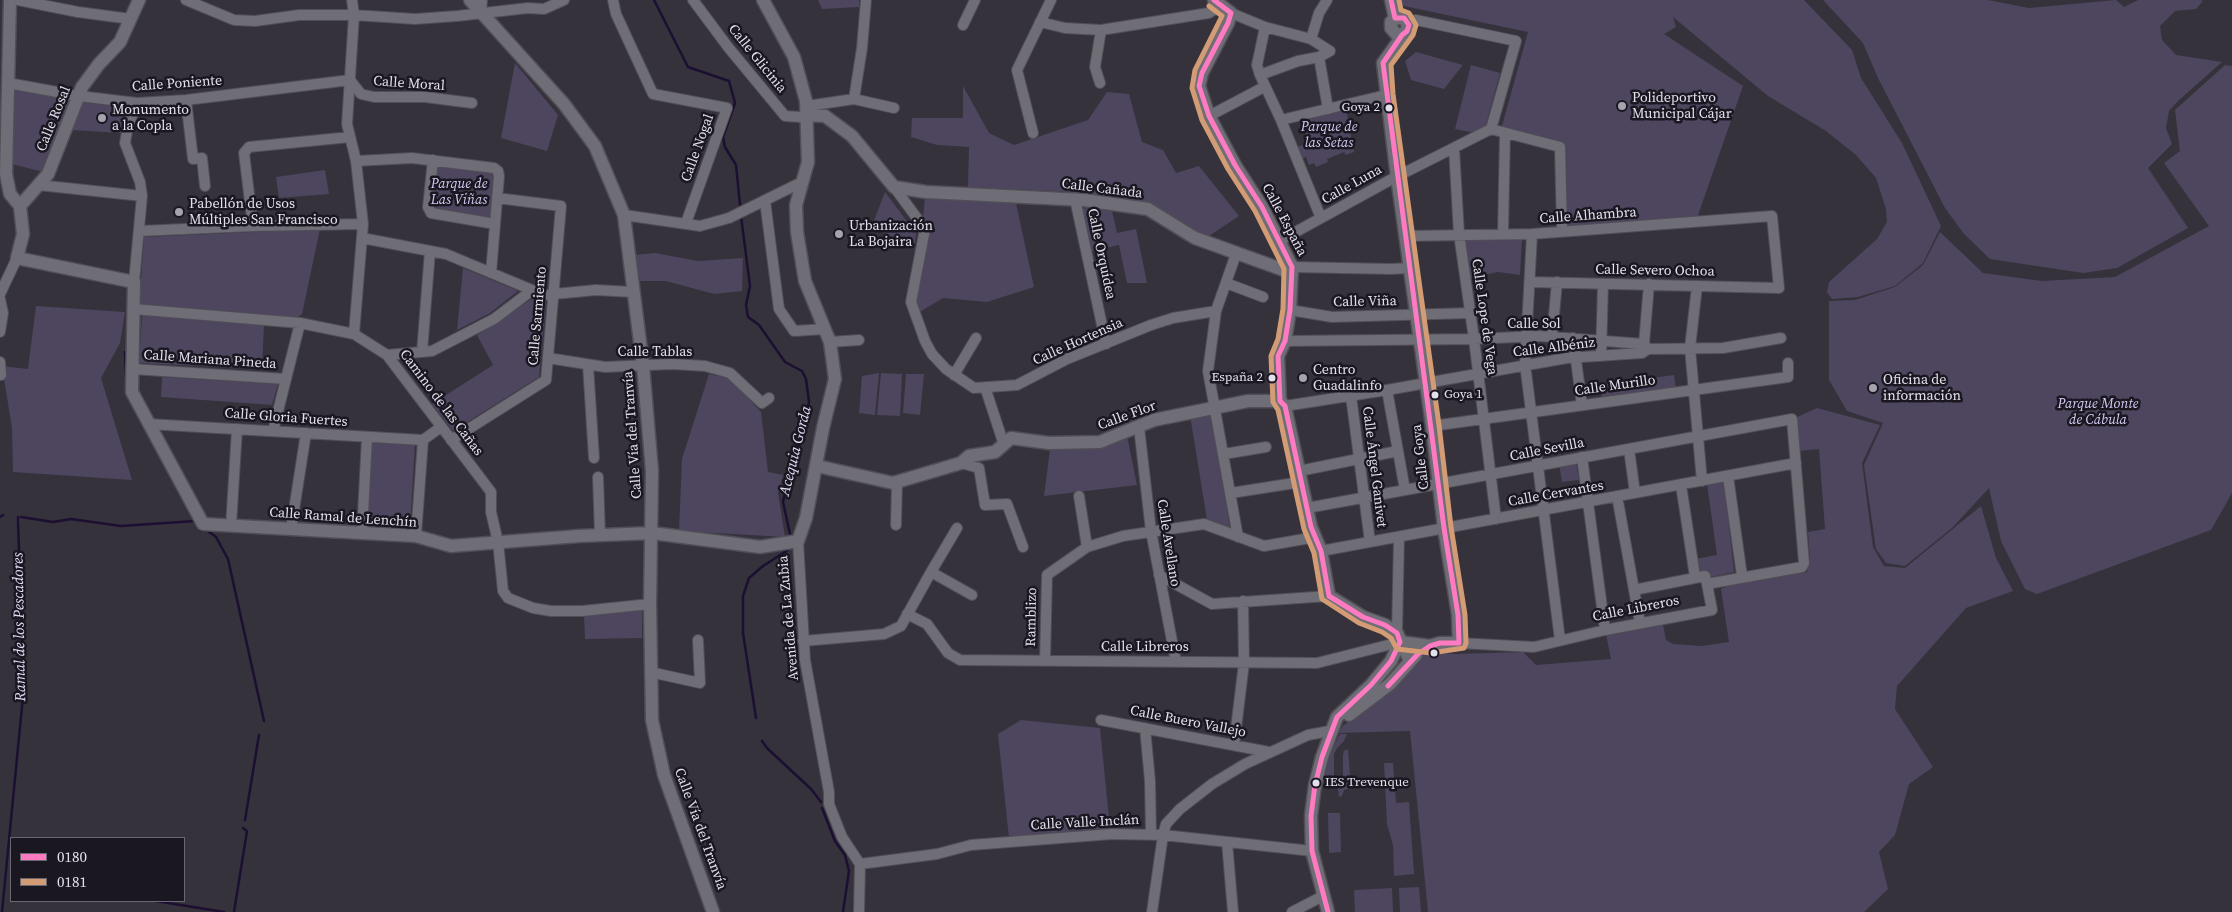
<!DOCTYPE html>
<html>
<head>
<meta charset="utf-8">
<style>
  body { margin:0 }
  #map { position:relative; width:2232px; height:912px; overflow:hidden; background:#35323c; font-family:"Source Serif 4",serif }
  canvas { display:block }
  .legend { position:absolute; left:10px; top:837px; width:175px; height:65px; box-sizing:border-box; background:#1a1720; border:1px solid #6a6772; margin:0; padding:6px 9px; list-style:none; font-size:15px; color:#e3e0ed }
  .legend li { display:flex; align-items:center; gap:10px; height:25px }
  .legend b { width:25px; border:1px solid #6a6772 }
</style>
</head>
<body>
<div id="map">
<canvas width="2232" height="912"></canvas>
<ul class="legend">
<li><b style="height:6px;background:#fe7ac1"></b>0180</li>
<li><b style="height:6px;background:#d39c74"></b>0181</li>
</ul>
</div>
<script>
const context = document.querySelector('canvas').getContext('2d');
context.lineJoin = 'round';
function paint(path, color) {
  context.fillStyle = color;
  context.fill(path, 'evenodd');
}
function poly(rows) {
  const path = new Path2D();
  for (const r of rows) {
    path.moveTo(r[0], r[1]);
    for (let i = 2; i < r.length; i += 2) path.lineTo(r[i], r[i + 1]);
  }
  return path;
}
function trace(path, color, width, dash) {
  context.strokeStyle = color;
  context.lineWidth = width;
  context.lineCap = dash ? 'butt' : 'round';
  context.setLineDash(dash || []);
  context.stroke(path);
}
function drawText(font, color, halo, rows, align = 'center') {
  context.font = font + ' "Source Serif 4",serif';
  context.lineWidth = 5;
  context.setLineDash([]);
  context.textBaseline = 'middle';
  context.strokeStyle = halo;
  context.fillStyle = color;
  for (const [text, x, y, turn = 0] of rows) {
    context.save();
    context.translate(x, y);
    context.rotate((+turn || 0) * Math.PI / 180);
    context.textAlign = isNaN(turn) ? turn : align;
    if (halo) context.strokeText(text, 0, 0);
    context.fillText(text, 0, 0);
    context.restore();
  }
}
paint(poly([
  [818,0,859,0,859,7,822,9],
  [1398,0,1804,0,1852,50,1861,78,1902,143,1941,226,1923,263,1895,286,1858,297,1832,299,1827,292,1829,282,1877,239,1887,222,1886,209,1876,178,1856,155,1826,131,1768,96,1673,17,1676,27,1664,34,1743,86,1697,218,1570,227,1567,225,1566,147,1562,144,1506,130,1502,126,1528,32,1399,5],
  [1823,0,1988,0,2029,8,2116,0,2124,7,2138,0,2201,0,2203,1,2196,9,2175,11,2160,26,2162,40,2176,55,2222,62,2178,101,2169,111,2166,128,2172,144,2148,168,2188,228,2117,268,2083,273,1990,259,1964,234,1945,208,1878,78,1863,43],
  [1416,52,1434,57,1463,65,1444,89,1411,80,1405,61],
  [515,63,558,115,547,151,501,138],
  [1471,65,1500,73,1485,128,1475,133,1455,129],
  [2225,65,2232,66,2232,493,2211,530,2037,594,2025,589,2001,541,1989,488,1952,528,1905,566,1886,563,1876,549,1864,465,1883,423,1847,411,1829,380,1829,301,1855,300,1895,287,1923,265,1940,232,1983,273,2042,281,2115,277,2209,226,2164,163,2180,151,2175,110],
  [963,86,989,133,1014,145,1088,120,1107,92,1129,94,1142,142,1163,150,1176,173,1199,166,1239,216,1206,238,1174,217,1130,198,1077,192,968,187,969,147,937,145,911,137,912,118,963,118],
  [15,89,71,100,43,172,12,164],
  [81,102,129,108,124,119,121,133,72,130],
  [1346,108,1354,152,1346,155,1344,152,1327,159,1328,162,1316,167,1314,163,1309,165,1306,157,1299,160,1294,148,1309,143,1300,119],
  [438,166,492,173,494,176,491,215,487,219,433,209],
  [325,170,329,194,279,198,276,177],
  [885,192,912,228,917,229,914,247,875,229,875,223,873,223],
  [925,197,1016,203,1034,287,987,302,943,298,918,313,914,300,930,230,923,218],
  [1082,208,1112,211,1117,233,1136,229,1147,283,1127,283,1119,245,1092,251],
  [320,229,302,314,296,319,139,304,144,237],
  [1463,239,1522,239,1520,275,1498,272,1470,278],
  [655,253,698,261,743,258,742,291,714,294,666,281,640,281,634,255],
  [463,268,518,291,490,313,457,330],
  [533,298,546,301,539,377,453,431,432,404,493,365,477,335],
  [36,306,125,312,120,343,101,378,132,480,13,472,12,428,2,366,28,369],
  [142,315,264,324,262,369,139,363],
  [879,373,875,415,859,413,862,376],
  [881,373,902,374,900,416,877,415],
  [709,374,731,379,761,412,768,472,783,475,778,493,785,537,679,531,682,459],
  [906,374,924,374,920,415,903,413],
  [1674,375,1676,390,1602,398,1601,385],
  [162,377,278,384,272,405,161,397],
  [1817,408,1880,425,1862,463,1873,547,1884,566,1905,568,1981,506,1996,558,2013,591,1966,608,1897,686,1895,709,1933,767,1909,784,1895,835,1879,852,1888,889,1864,912,1428,912,1410,731,1337,733,1343,726,1390,691,1426,652,1455,654,1523,652,1536,665,1611,659,1606,635,1663,625,1666,640,1673,644,1702,646,1729,642,1721,589,1736,583,1807,572,1810,561,1808,532,1825,529,1819,449,1799,451,1795,418],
  [1211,411,1230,528,1230,529,1207,520,1190,415],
  [1127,436,1137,485,1044,496,1050,449,1068,449,1117,441],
  [371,443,415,444,410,526,368,522],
  [1576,462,1579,480,1562,482,1559,464],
  [1724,481,1734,572,1712,577,1707,573,1697,572,1695,559,1717,555,1707,484],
  [642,609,642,638,585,639,584,615],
  [1021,720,1100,728,1110,828,1009,838,998,734],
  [1340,734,1347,734,1344,741,1337,748,1334,754,1334,776,1324,781,1330,754],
  [1348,749,1351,788,1344,790,1342,796,1339,797,1338,788,1343,788,1343,755,1344,751],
  [1384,763,1393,763,1396,803,1409,802,1414,874,1394,876,1393,845,1387,824],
  [1328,813,1340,813,1341,852,1329,853],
  [1419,887,1421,912,1400,912,1399,888],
  [1392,888,1393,912,1355,912,1354,890]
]), '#4d465e');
trace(poly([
  [654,0,688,67,729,81,735,103,723,137,725,147,736,165,740,205],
  [741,216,750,286,746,305,748,317,759,325,785,362,802,371,806,379,809,402,791,465,783,502,790,534],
  [125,352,127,395],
  [0,517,3,515],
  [18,517,18,520],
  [21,517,53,522,71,519,121,526,195,521],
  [200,530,208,531,216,537,228,559,264,721],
  [756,718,743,633,743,596,749,578,763,566,788,550],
  [762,741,767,748,811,789,821,802],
  [822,808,835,841,845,855,849,871,843,912],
  [245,820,259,735],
  [156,901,224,912],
  [2,912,24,686,18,522],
  [234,912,247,831,243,828]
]), '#1c0f32', 2.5);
const minor = poly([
  [18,0,78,12,131,19],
  [186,0,234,20,255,21,299,15,354,15,415,19,457,16,528,8,544,9,564,0],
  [352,0,354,15,347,124,356,161,363,224,354,334],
  [613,0,616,14,653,94,727,108,686,223],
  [693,0,728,47,785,116,800,117,808,115],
  [481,13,482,0],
  [1231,13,1265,27,1311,39,1330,51,1319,57,1298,61,1260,75],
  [1407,21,1416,20,1516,41,1491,129],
  [1040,22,1065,28,1101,30,1209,13,1221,5],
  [963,25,975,0],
  [1265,27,1257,65,1260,75,1281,120,1321,218],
  [1311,39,1319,13,1327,0],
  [1319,57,1328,109],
  [8,83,79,96,137,103,186,100,350,80,361,94,374,97,425,97,472,103],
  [1100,83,1095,67,1101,30],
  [854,99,862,48,866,0],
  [186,100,193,159,202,158,205,186],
  [807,106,854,99,894,108],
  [1209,116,1264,87],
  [1281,120,1386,95],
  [1491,129,1560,147,1562,231],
  [1033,133,1017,70,1051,0],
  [1454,148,1459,234,1474,339,1496,519],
  [433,160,428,207,431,213,495,224],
  [356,161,412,158,494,168,498,171,499,176,491,273],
  [38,185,142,196],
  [894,187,925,229,911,302,925,341,932,354,946,369,974,388,1017,385,1067,359,1151,325,1173,318,1216,311],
  [1075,199,1106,344],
  [765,201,779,309,794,331,825,329],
  [624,215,700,226,729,218,802,182],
  [253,226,244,153,249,147,350,137],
  [139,231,253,226,363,224],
  [1503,233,1505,133],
  [1532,234,1525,364,1560,640],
  [1406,236,1532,234,1772,216,1779,288,1530,282],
  [362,238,446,254,544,295,596,290,633,292],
  [1281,240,1392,179,1491,129],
  [1236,254,1216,311,1208,371,1238,537],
  [1292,267,1391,269,1410,268],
  [134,282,142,196,140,182,125,143,128,126,137,103],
  [1226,283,1263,297],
  [1697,286,1690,348,1702,481],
  [0,294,17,258],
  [0,299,3,313,0,332],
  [133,309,300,323,354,334,387,355,491,492,491,512,498,542,503,591,508,598,533,608,551,611,582,611,650,604],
  [1290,310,1332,317,1471,313],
  [1552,337,1557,282],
  [1573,338,1582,405],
  [1285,341,1474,339,1539,336,1644,344,1648,349,1723,348,1781,338],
  [830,342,859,340],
  [1644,344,1649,284],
  [422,352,430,251],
  [387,355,432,351,494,319,531,291],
  [1601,356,1603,284],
  [548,358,605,367,672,364,705,366,730,373,762,403,769,398],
  [0,362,1,375],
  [588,365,594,458],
  [132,369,286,379],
  [954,375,976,338],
  [985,387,1004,445],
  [1387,390,1405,490],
  [1351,396,1370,542],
  [1285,406,1387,390,1567,358,1642,353,1648,349],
  [148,424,423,440],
  [1432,426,1788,377,1788,363],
  [1139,427,1151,531,1176,662],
  [273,431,300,323],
  [451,440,546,380,561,206,497,198],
  [1629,449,1635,493],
  [1224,454,1266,447],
  [1582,457,1605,630],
  [961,463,979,468,985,505,1007,504,1023,547],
  [1299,471,1398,451],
  [1728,476,1742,576],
  [598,477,600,535],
  [1681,485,1695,577],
  [1231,493,1301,482],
  [1079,496,1087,547],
  [1617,496,1640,623],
  [1307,508,1792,419,1804,563,1802,567,1707,584,1712,610,1605,630,1534,647,1459,643],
  [896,525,897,482],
  [231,526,237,429],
  [291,529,306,433],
  [362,533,367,437],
  [416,536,423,440,441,427],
  [798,541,805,660,829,792,829,804,842,837,860,864,859,912],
  [1321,551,1796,463],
  [931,572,957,528],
  [1159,575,1212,604,1329,596],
  [1634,590,1705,576,1707,584],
  [907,614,927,624,948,653,960,660,1317,663,1400,642],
  [1397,633,1399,537],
  [803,641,884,634,901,626,931,572,972,595],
  [1045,661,1047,575,1087,547,1123,536,1204,524,1264,546,1316,537],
  [650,672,700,683,698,640],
  [1101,720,1269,752],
  [1145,728,1150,781,1151,834],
  [1234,745,1244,663,1243,601],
  [1227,842,1233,912],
  [860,864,937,854,971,845,1112,834,1163,835,1312,851],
  [1152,912,1163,835,1166,824,1180,809,1212,784,1245,764,1308,735,1330,731],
  [1292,912,1323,896]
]);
const tertiary = poly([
  [10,0,6,174,10,194,20,206],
  [470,0,564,104,595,146,624,215,643,366,652,471,650,604,652,720,664,775,713,912],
  [1214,0,1231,13,1228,23,1202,73,1199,86,1209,116,1235,165,1262,207,1292,267,1290,310,1285,341,1278,356,1280,401,1285,406,1311,527,1321,551,1329,596,1363,617,1385,625,1397,633,1410,661],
  [1391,0,1395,18],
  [808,115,825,116,852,136,894,187,926,192,1084,200,1148,209,1195,238,1292,273],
  [20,206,23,234,17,258,134,282,132,392,203,524,416,536,451,546,579,536,652,533,760,547,798,541,806,518,823,428,835,379,830,342,805,281,797,232,796,205,808,162,806,101,794,57,763,0],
  [20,206,48,174,82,87,99,64,120,42,139,0],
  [817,466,893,483,961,463,969,456,995,452,1011,438,1049,443,1100,442,1154,420,1248,401,1280,401],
  [1400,642,1430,646,1440,643,1459,643,1458,615,1444,528,1432,426,1397,177,1383,63,1408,28,1406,20,1398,17,1391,22,1391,28,1396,34,1402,35],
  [1349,715,1390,684,1416,655],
  [1328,912,1312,851,1311,816,1315,785,1322,757,1337,717,1371,685,1391,661,1400,642]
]);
trace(minor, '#514e57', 12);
trace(tertiary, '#514e57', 15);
trace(minor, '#6f6d75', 10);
trace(tertiary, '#6f6d75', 12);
trace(poly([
  [1214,0,1231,13,1228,23,1202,73,1199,86,1209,116,1235,165,1262,207,1292,267,1290,310,1285,341,1278,356,1280,401,1285,406,1311,527,1321,551,1329,596,1363,617,1385,625,1397,633,1400,642,1391,661,1371,685,1337,717,1322,757,1315,785,1311,816,1312,851,1328,912],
  [1388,686,1418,654,1430,646,1440,643,1459,643,1458,615,1444,528,1383,63,1402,35,1407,31,1409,25,1404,18,1395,18,1391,0]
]), '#fe7ac1', 5);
trace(poly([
  [1209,6,1222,16,1195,70,1192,88,1202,120,1228,169,1255,211,1284,269,1283,309,1278,339,1271,356,1273,402,1278,410,1304,529,1314,553,1322,599,1359,623,1382,632,1391,638,1397,649,1431,653,1464,648,1466,643,1465,615,1451,527,1439,425,1393,94,1391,65,1413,35,1416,25,1409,13,1401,10,1399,0]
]), '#d39c74', 5);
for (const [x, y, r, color] of [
  [1622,106,5,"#a6a3af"],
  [1389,108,4.5,"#e3e0ed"],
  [102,118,5,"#a6a3af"],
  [179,212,5,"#a6a3af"],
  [839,234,5,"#a6a3af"],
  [1272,378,4.5,"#e3e0ed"],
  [1303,378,5,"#a6a3af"],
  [1873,388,5,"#a6a3af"],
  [1435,395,4.5,"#e3e0ed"],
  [1434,653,4.5,"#e3e0ed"],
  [1316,783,4.5,"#e3e0ed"]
]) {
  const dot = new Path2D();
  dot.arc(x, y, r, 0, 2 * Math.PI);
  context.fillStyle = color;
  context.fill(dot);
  trace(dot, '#1a1720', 2);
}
drawText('13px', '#e3e0ed', '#1a1720', [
  ["Goya 2",1380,108],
  ["España 2",1263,378],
  ["Goya 1",1444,395,"left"],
  ["IES Trevenque",1325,783,"left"]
], 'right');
drawText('14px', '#e3e0ed', '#1a1720', [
  ["Calle Glicinia",757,59,51],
  ["Calle Poniente",177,84,-4],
  ["Calle Moral",409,84,4],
  ["Calle Rosal",54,119,-68],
  ["Calle Nogal",698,148,-70],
  ["Calle Luna",1352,185,-29],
  ["Calle Cañada",1102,189,7],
  ["Calle Alhambra",1588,216,-4],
  ["Calle España",1284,220,62],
  ["Calle Orquídea",1101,254,78],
  ["Calle Severo Ochoa",1655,271,1],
  ["Calle Viña",1365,302,-1],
  ["Calle Sarmiento",538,316,-85],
  ["Calle Lope de Vega",1484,317,82],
  ["Calle Sol",1534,324],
  ["Calle Hortensia",1078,342,-24],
  ["Calle Albéniz",1554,348,-7],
  ["Calle Tablas",655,352],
  ["Calle Mariana Pineda",210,360,4],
  ["Calle Murillo",1615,386,-8],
  ["Camino de las Cañas",441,403,53],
  ["Calle Flor",1127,416,-20],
  ["Calle Gloria Fuertes",286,418,4],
  ["Calle Vía del Tranvía",633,435,-94],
  ["Calle Sevilla",1547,450,-11],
  ["Calle Goya",1421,457,-97],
  ["Calle Ángel Ganivet",1374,467,83],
  ["Calle Cervantes",1556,494,-10],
  ["Calle Ramal de Lenchín",343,518,4],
  ["Calle Avellano",1168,543,81],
  ["Calle Libreros",1636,609,-11],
  ["Ramblizo",1032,617,-89],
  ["Avenida de La Zubia",789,618,-95],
  ["Calle Libreros",1145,647],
  ["Calle Buero Vallejo",1188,722,11],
  ["Calle Valle Inclán",1085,823,-3],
  ["Calle Vía del Tranvía",700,829,70]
]);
drawText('14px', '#e3e0ed', '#1a1720', [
  ["Polideportivo",1632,98],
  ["Municipal Cájar",1632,114],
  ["Monumento",112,110],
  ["a la Copla",112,126],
  ["Pabellón de Usos",189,204],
  ["Múltiples San Francisco",189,220],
  ["Urbanización",849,226],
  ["La Bojaira",849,242],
  ["Centro",1313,370],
  ["Guadalinfo",1313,386],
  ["Oficina de",1883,380],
  ["información",1883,396]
], 'left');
drawText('italic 14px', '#d6caf5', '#1a1720', [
  ["Parque de",1329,127],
  ["las Setas",1329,143],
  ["Parque de",459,184],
  ["Las Viñas",459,200],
  ["Parque Monte",2098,404],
  ["de Cábula",2098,420]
]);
drawText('italic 15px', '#e4dcf9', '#1a1720', [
  ["Acequia Gorda",796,451,-76],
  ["Ramal de los Pescadores",20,627,-91]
]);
</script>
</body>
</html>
